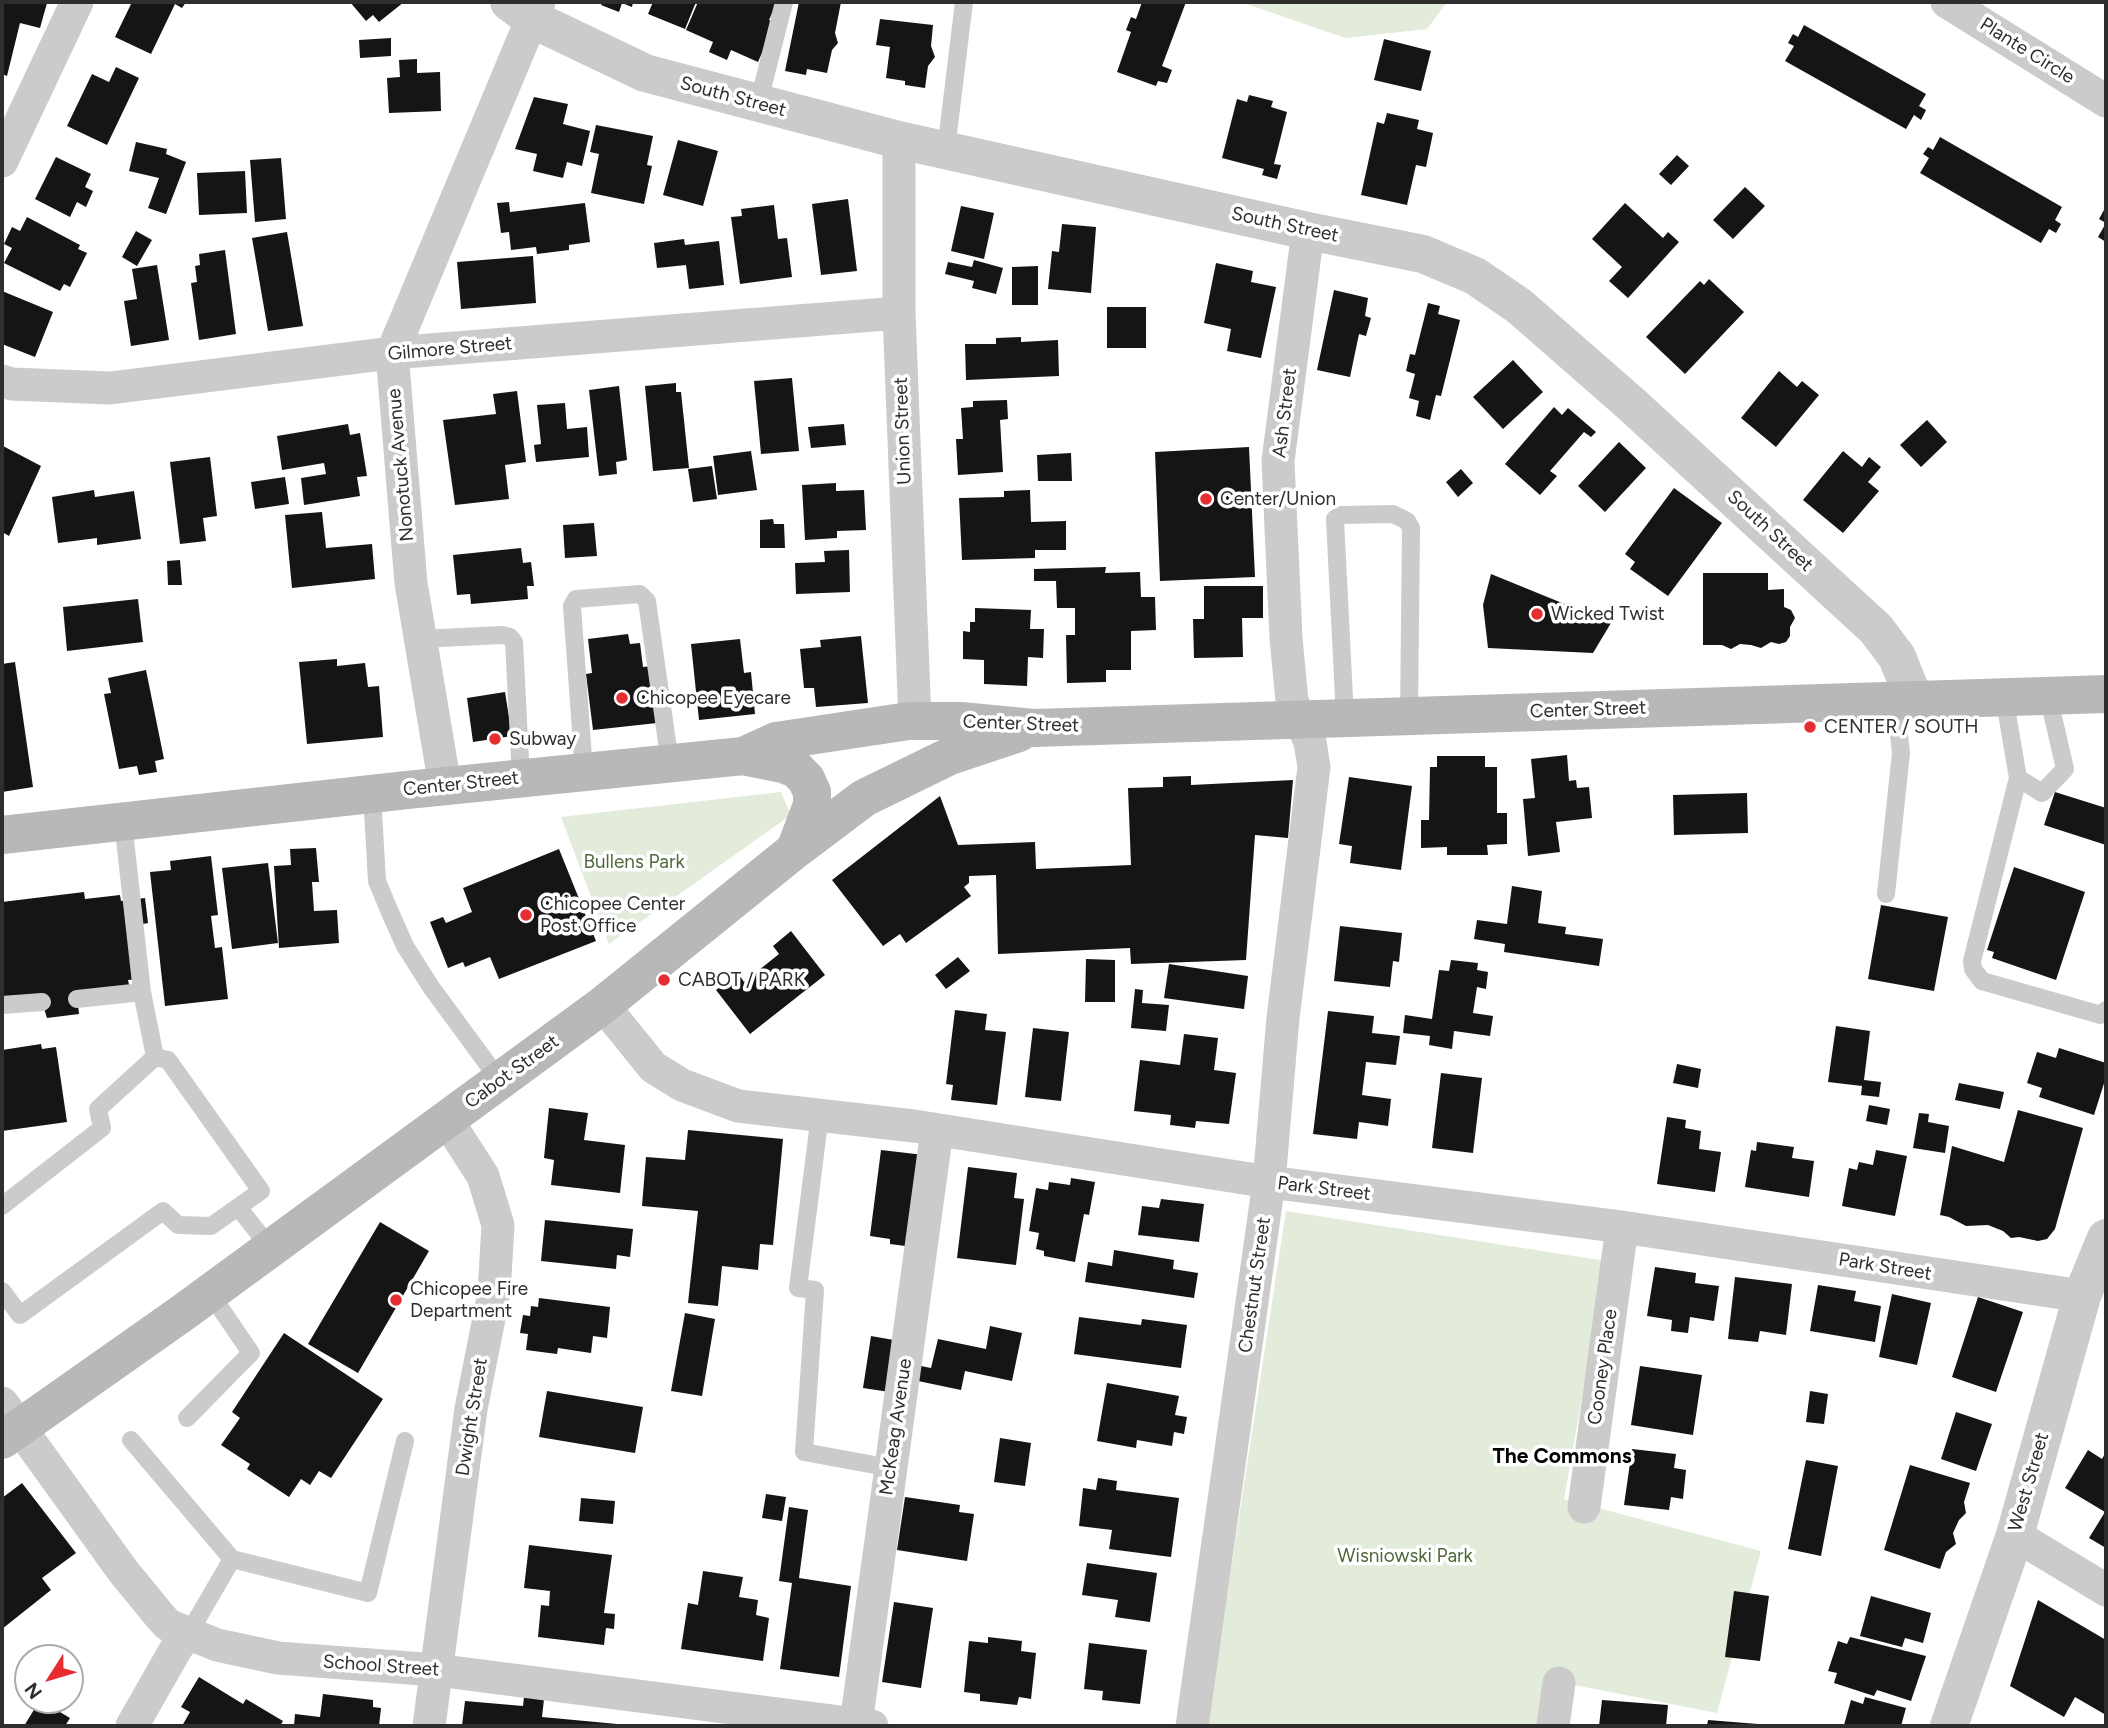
<!DOCTYPE html>
<html>
<head>
<meta charset="utf-8">
<style>
  body { margin:0 }
  #map { position:relative; width:2108px; height:1728px; overflow:hidden; background:#fff; font-family:Figtree,sans-serif }
  canvas { display:block }
  .frame { position:absolute; inset:0; border:4px solid #2e2e2e; pointer-events:none }
  .north { position:absolute; left:14px; top:1644px; width:70px; height:70px; box-sizing:border-box; background:#fff; border:2px solid #ababab; border-radius:50%; rotate:233deg; font-size:19px; font-weight:700; line-height:28px; text-align:center; color:#2e2e2e }
  .north::after { content:''; display:block; margin:auto; width:24px; height:32px; background:#e62e32; clip-path:polygon(50% 0,100% 100%,50% 72%,0 100%) }
</style>
</head>
<body>
<div id="map">
<canvas width="2108" height="1728"></canvas>
<div class="frame"></div>
<div class="north">N</div>
</div>
<script>
const context = document.querySelector('canvas').getContext('2d');
context.lineJoin = 'round';
function paint(path, color) {
  context.fillStyle = color;
  context.fill(path, 'evenodd');
}
function poly(rows) {
  const path = new Path2D();
  for (const r of rows) {
    path.moveTo(r[0], r[1]);
    for (let i = 2; i < r.length; i += 2) path.lineTo(r[i], r[i + 1]);
  }
  return path;
}
function trace(path, color, width, dash) {
  context.strokeStyle = color;
  context.lineWidth = width;
  context.lineCap = dash ? 'butt' : 'round';
  context.setLineDash(dash || []);
  context.stroke(path);
}
function drawText(font, color, halo, rows, align = 'center') {
  context.font = font + ' Figtree,sans-serif';
  context.lineWidth = 7;
  context.setLineDash([]);
  context.textBaseline = 'middle';
  context.strokeStyle = halo;
  context.fillStyle = color;
  for (const [text, x, y, turn = 0] of rows) {
    context.save();
    context.translate(x, y);
    context.rotate((+turn || 0) * Math.PI / 180);
    context.textAlign = isNaN(turn) ? turn : align;
    if (halo) context.strokeText(text, 0, 0);
    context.fillText(text, 0, 0);
    context.restore();
  }
}
paint(poly([
  [1241,2,1447,2,1427,29,1345,38],
  [781,792,791,815,609,944,561,817],
  [1286,1211,1606,1261,1564,1499,1761,1551,1717,1713,1554,1681,1544,1726,1207,1726]
]), '#e3ebdb');
paint(poly([
  [2,2,47,3,40,28,20,23,7,76,2,74],
  [132,2,186,2,182,8,175,4,151,54,115,37],
  [350,2,404,2,379,22,373,15,366,21],
  [603,2,633,2,632,7,622,3,619,12,601,5],
  [653,2,696,2,685,29,648,14],
  [698,2,777,2,769,20,775,23,758,62,731,50,727,60,709,52,713,42,686,30],
  [799,2,841,2,835,33,838,43,832,50,827,73,807,69,806,75,785,71],
  [1142,2,1186,2,1162,66,1172,70,1167,83,1158,81,1156,86,1117,72,1131,32,1126,30,1131,17,1136,19],
  [880,19,933,25,931,46,935,57,928,66,925,88,905,85,905,81,886,78,890,47,876,45],
  [1804,25,1926,94,1919,106,1926,110,1921,120,1914,115,1906,129,1785,61,1794,46,1788,43,1793,34,1798,37],
  [391,38,391,56,360,58,359,40],
  [1384,39,1431,51,1421,91,1374,80],
  [417,59,417,73,440,72,441,111,389,113,387,78,400,77,399,60],
  [116,67,139,78,107,145,67,126,92,74,109,82],
  [1249,95,1273,101,1271,107,1287,112,1274,164,1281,165,1277,179,1262,175,1264,169,1222,158,1237,99,1247,102],
  [534,97,568,104,563,124,590,131,582,166,567,162,563,178,533,171,537,154,515,149],
  [1387,113,1419,120,1417,129,1433,133,1426,167,1416,165,1407,205,1361,195,1377,122,1384,124],
  [596,125,653,136,647,165,652,166,644,204,591,193,599,154,590,152],
  [1940,137,2062,207,2055,220,2061,224,2056,233,2049,229,2041,243,1920,173,1929,158,1923,154,1928,147,1933,150],
  [678,140,718,151,703,206,663,195],
  [136,142,167,149,166,154,186,162,166,214,148,208,159,178,129,171],
  [1677,155,1689,166,1671,185,1659,174],
  [56,157,91,174,85,187,93,191,86,207,77,202,70,217,35,199],
  [281,158,286,219,255,222,250,160],
  [245,171,247,213,199,215,197,173],
  [1745,187,1765,206,1733,239,1713,220],
  [848,199,857,271,821,275,812,204],
  [509,202,510,212,585,203,590,242,569,245,569,250,537,254,536,247,511,250,509,232,501,233,497,203],
  [1625,203,1663,238,1668,232,1679,242,1628,298,1609,281,1622,267,1592,239],
  [774,205,778,239,787,238,792,277,740,284,731,217,742,216,741,209],
  [961,206,994,213,984,259,951,251],
  [2104,210,2106,211,2106,242,2098,237,2106,223,2099,219],
  [27,217,80,245,78,249,87,253,70,287,64,284,60,291,4,263,12,248,4,244,12,227,20,231],
  [1062,224,1096,227,1091,293,1048,289,1052,251,1059,252],
  [136,231,152,240,137,266,122,257],
  [287,232,303,326,268,331,252,238],
  [684,239,685,245,719,241,724,285,689,289,686,265,657,268,654,243],
  [225,250,236,334,199,340,191,283,197,282,195,266,200,265,199,254],
  [533,256,536,303,461,309,457,262],
  [974,260,1003,268,996,294,972,288,974,281,945,274,948,262,972,267],
  [1216,263,1253,271,1251,282,1276,287,1261,358,1227,351,1231,329,1204,323],
  [157,265,169,340,131,346,124,301,137,299,132,269],
  [1038,266,1038,305,1012,305,1012,267],
  [1709,279,1744,312,1685,374,1646,337,1700,281,1704,285],
  [1334,290,1368,298,1365,316,1371,318,1366,336,1359,334,1350,377,1317,370],
  [2,291,53,312,35,357,2,344],
  [1428,303,1440,306,1438,314,1460,320,1441,396,1436,395,1430,420,1416,416,1419,401,1409,398,1415,374,1406,371,1410,354,1415,355],
  [1107,307,1146,307,1146,348,1107,348],
  [1021,337,1021,342,1058,340,1059,376,966,380,965,344,996,344,996,338],
  [1513,360,1543,392,1503,429,1473,397],
  [1779,371,1797,387,1802,381,1819,395,1776,447,1741,418],
  [792,378,799,451,761,454,754,381],
  [676,383,676,392,681,392,689,468,653,471,645,386],
  [619,386,627,460,616,462,617,474,599,476,589,390],
  [517,391,526,462,505,465,509,499,455,505,443,420,496,414,493,394],
  [1007,400,1008,419,1000,420,1003,472,958,475,956,439,963,439,961,408,973,407,973,401],
  [565,403,567,429,587,427,589,457,536,462,534,445,541,444,537,405],
  [1554,407,1562,415,1568,408,1596,432,1591,437,1584,432,1550,471,1557,476,1540,495,1505,464],
  [1927,420,1947,442,1921,467,1900,445],
  [348,424,350,435,360,433,367,476,357,477,360,496,304,505,301,478,326,474,324,463,282,470,277,436],
  [844,424,846,445,811,448,808,427],
  [1619,442,1646,468,1605,512,1578,486],
  [3,446,41,466,9,536,2,532],
  [1249,447,1255,577,1160,581,1155,452],
  [751,451,757,490,718,495,713,456],
  [1843,451,1862,467,1869,457,1881,467,1868,482,1879,491,1843,533,1803,500],
  [1071,453,1072,481,1038,481,1037,455],
  [210,457,217,516,203,518,206,541,180,544,170,462],
  [712,466,717,499,693,502,688,469],
  [1461,469,1473,483,1458,497,1446,482],
  [285,477,289,504,255,509,251,482],
  [836,483,836,491,864,490,866,530,837,531,837,538,805,540,802,485],
  [1674,488,1722,523,1668,596,1630,569,1635,562,1625,554],
  [94,490,95,497,134,491,141,539,97,545,97,538,58,543,52,497],
  [1030,490,1031,522,1066,521,1066,550,1035,550,1035,558,962,560,959,498,1004,497,1004,491],
  [322,512,326,548,372,544,375,579,292,588,285,515],
  [773,519,774,524,784,524,785,548,760,548,760,520],
  [594,523,597,556,565,558,563,525],
  [521,548,523,563,531,562,534,586,527,586,528,599,471,604,470,594,457,595,453,555],
  [849,550,850,592,796,594,795,563,825,562,824,551],
  [180,560,182,585,168,585,167,561],
  [1106,567,1105,573,1140,572,1141,597,1155,597,1156,630,1131,631,1131,670,1106,670,1106,682,1067,683,1066,635,1075,635,1075,608,1057,608,1056,581,1034,581,1034,569],
  [1703,573,1768,573,1768,590,1784,589,1784,607,1791,610,1795,618,1790,627,1790,636,1786,642,1779,644,1771,642,1761,648,1751,645,1740,644,1731,649,1722,645,1703,645],
  [1491,574,1611,623,1593,653,1488,648,1483,605],
  [1204,586,1263,586,1263,618,1242,618,1243,657,1194,658,1193,619,1204,619],
  [138,599,143,642,67,651,63,607],
  [975,608,1031,610,1030,629,1044,629,1043,658,1028,657,1027,686,984,684,984,660,963,659,963,631,970,632,970,622,975,622],
  [628,634,630,644,640,643,643,667,651,666,657,723,593,730,586,674,592,673,588,639],
  [861,636,868,703,816,707,814,688,804,688,800,649,821,647,820,640],
  [740,639,744,673,751,672,755,714,699,720,691,644],
  [337,659,337,666,365,663,368,687,379,686,383,737,307,744,299,662],
  [15,662,33,787,2,792,2,664],
  [146,670,164,759,155,761,157,772,139,775,137,766,119,769,104,694,111,693,108,678],
  [505,692,512,736,473,742,467,698],
  [1567,755,1569,781,1576,780,1577,788,1589,787,1592,818,1556,822,1560,852,1528,856,1523,799,1535,798,1531,759],
  [1437,756,1485,756,1485,767,1497,767,1497,813,1507,813,1507,844,1487,845,1488,855,1447,855,1447,847,1421,848,1421,820,1429,820,1430,767,1437,767],
  [1191,776,1191,785,1293,780,1288,838,1255,835,1246,960,1131,964,1130,948,998,954,996,875,969,876,969,883,964,887,971,896,906,943,900,934,883,946,832,880,940,796,958,845,1035,842,1036,869,1131,865,1128,788,1163,787,1163,777],
  [1349,777,1412,786,1401,870,1350,863,1352,846,1339,844],
  [2055,792,2106,808,2106,845,2044,825],
  [1747,793,1748,833,1674,835,1673,795],
  [316,848,319,882,312,882,314,911,337,910,339,943,279,948,274,866,291,865,290,849],
  [559,849,596,941,499,979,490,957,465,967,463,962,448,968,430,922,443,917,446,923,472,912,463,888],
  [211,856,218,915,211,916,215,948,222,947,228,999,165,1006,150,872,171,870,170,861],
  [268,863,278,943,232,949,222,868],
  [2014,867,2085,892,2056,980,1992,958,1994,952,1987,950],
  [1512,886,1542,891,1538,923,1566,927,1565,934,1603,939,1599,966,1504,952,1505,944,1474,939,1477,920,1507,924],
  [84,892,85,899,120,895,121,901,145,898,148,923,132,926,138,979,128,980,130,989,77,995,79,1014,47,1018,42,1002,2,1001,2,902],
  [1881,905,1948,917,1934,991,1868,979],
  [1340,926,1402,933,1399,962,1393,961,1390,987,1334,981],
  [791,931,825,975,750,1034,716,990,738,973,744,982,779,954,773,946],
  [958,957,970,971,946,989,935,975],
  [1086,959,1115,960,1115,1002,1085,1002],
  [1451,960,1478,963,1477,970,1488,972,1486,989,1477,987,1473,1013,1493,1016,1490,1036,1454,1031,1452,1049,1429,1045,1430,1036,1403,1033,1405,1015,1432,1019,1439,970,1449,971],
  [1169,964,1248,976,1244,1009,1164,998],
  [1135,989,1143,990,1142,1003,1169,1005,1166,1031,1131,1028],
  [955,1010,987,1014,985,1030,1006,1032,997,1105,951,1100,953,1085,946,1084],
  [1328,1011,1374,1016,1372,1033,1400,1036,1396,1065,1366,1062,1362,1095,1391,1099,1388,1126,1359,1122,1357,1139,1313,1134],
  [1836,1026,1870,1031,1864,1080,1881,1082,1879,1097,1861,1095,1862,1086,1828,1082],
  [1033,1028,1069,1032,1061,1101,1025,1097],
  [1184,1034,1218,1038,1214,1070,1236,1073,1229,1124,1196,1121,1195,1128,1170,1125,1171,1115,1134,1111,1140,1060,1180,1065],
  [41,1044,42,1049,56,1047,67,1122,2,1131,2,1050],
  [2059,1048,2106,1063,2106,1077,2094,1115,2039,1097,2042,1088,2027,1083,2037,1052,2056,1058],
  [1677,1064,1701,1069,1698,1088,1673,1083],
  [1441,1073,1482,1078,1473,1153,1432,1148],
  [1959,1083,2004,1092,2000,1109,1955,1100],
  [1869,1105,1890,1109,1887,1125,1866,1121],
  [549,1108,588,1113,584,1140,625,1145,620,1193,551,1185,554,1160,544,1158],
  [2018,1110,2083,1128,2055,1229,2047,1239,2038,1241,2019,1237,2011,1238,2003,1231,1988,1225,1966,1226,1949,1217,1940,1215,1952,1146,2004,1162],
  [1919,1113,1929,1114,1928,1122,1949,1126,1945,1153,1913,1148],
  [1667,1117,1686,1120,1685,1128,1701,1131,1699,1149,1721,1152,1715,1192,1657,1184],
  [688,1130,783,1139,773,1245,760,1244,758,1270,722,1266,718,1306,688,1303,698,1211,642,1206,646,1157,685,1160],
  [1757,1142,1794,1147,1792,1158,1814,1161,1809,1197,1745,1187,1751,1150,1756,1151],
  [881,1150,924,1155,913,1247,890,1244,890,1239,870,1236],
  [1876,1150,1907,1156,1895,1216,1842,1206,1849,1168,1857,1170,1859,1162,1873,1165],
  [968,1167,1017,1173,1014,1198,1024,1199,1016,1265,957,1258],
  [1071,1178,1095,1182,1089,1215,1084,1214,1075,1262,1044,1256,1044,1251,1036,1249,1039,1233,1029,1231,1036,1188,1048,1190,1049,1182,1070,1185],
  [1161,1199,1204,1204,1199,1242,1138,1235,1142,1206,1159,1208],
  [545,1220,633,1229,630,1257,617,1255,616,1269,541,1261],
  [380,1222,429,1251,358,1373,308,1344],
  [1114,1250,1174,1260,1173,1269,1198,1273,1194,1298,1085,1282,1088,1262,1112,1266],
  [1655,1267,1696,1273,1695,1283,1719,1286,1714,1321,1690,1317,1688,1333,1671,1331,1672,1320,1647,1316],
  [1735,1277,1792,1284,1786,1335,1760,1331,1758,1342,1728,1339],
  [1818,1285,1856,1291,1854,1301,1881,1306,1875,1342,1810,1331],
  [1892,1294,1931,1303,1917,1365,1879,1357],
  [1978,1297,2023,1312,1996,1392,1952,1377],
  [539,1298,610,1307,607,1338,593,1336,591,1353,558,1348,557,1354,526,1350,528,1334,520,1333,523,1315,530,1316,531,1306,538,1307],
  [685,1313,715,1319,702,1396,671,1391],
  [1079,1317,1141,1325,1142,1319,1187,1325,1181,1368,1074,1354],
  [990,1326,1022,1333,1012,1381,965,1371,961,1390,918,1381,921,1366,931,1368,938,1339,986,1349],
  [284,1333,383,1399,331,1478,319,1471,310,1485,301,1479,289,1497,247,1469,250,1464,221,1445,240,1418,232,1412],
  [871,1336,905,1342,896,1393,863,1388],
  [1640,1366,1702,1375,1693,1435,1631,1425],
  [1107,1383,1179,1396,1175,1415,1187,1417,1184,1434,1174,1432,1172,1446,1137,1440,1136,1448,1097,1441],
  [547,1391,643,1407,635,1453,539,1437],
  [1810,1391,1828,1394,1824,1424,1806,1422],
  [1956,1412,1992,1424,1976,1471,1941,1459],
  [1000,1438,1031,1443,1025,1486,994,1482],
  [1632,1449,1676,1454,1674,1468,1686,1470,1683,1499,1671,1497,1669,1510,1624,1505],
  [2088,1450,2102,1459,2106,1452,2106,1548,2089,1538,2105,1512,2065,1488],
  [1806,1460,1838,1466,1821,1556,1788,1549],
  [1910,1465,1970,1483,1964,1502,1966,1513,1959,1520,1953,1533,1956,1544,1946,1552,1940,1569,1884,1550],
  [1098,1478,1117,1481,1116,1490,1179,1498,1171,1557,1109,1549,1112,1530,1079,1526,1083,1488,1096,1490],
  [22,1483,76,1553,42,1578,51,1590,2,1629,2,1498],
  [766,1494,786,1497,782,1521,762,1518],
  [905,1497,960,1505,959,1512,974,1514,967,1561,897,1550],
  [581,1498,615,1501,613,1524,579,1521],
  [789,1507,808,1510,799,1578,851,1586,839,1677,780,1669,792,1583,779,1581],
  [529,1545,612,1555,604,1613,615,1614,614,1629,606,1628,604,1645,538,1637,541,1605,549,1606,550,1591,524,1588],
  [1087,1563,1157,1573,1150,1622,1115,1617,1118,1600,1082,1595],
  [703,1571,743,1577,739,1597,758,1600,756,1615,769,1618,763,1661,681,1649,688,1603,698,1605],
  [1734,1591,1769,1596,1760,1661,1725,1657],
  [1871,1596,1931,1613,1923,1643,1905,1638,1902,1647,1860,1636],
  [2038,1600,2106,1640,2106,1715,2075,1697,2064,1717,2010,1686],
  [894,1602,933,1608,921,1688,882,1682],
  [988,1637,1022,1641,1021,1651,1036,1653,1031,1699,1019,1697,1017,1705,980,1701,980,1694,964,1692,969,1641,988,1643],
  [1850,1637,1926,1656,1911,1701,1877,1690,1874,1696,1834,1683,1837,1673,1828,1671,1838,1641,1847,1644],
  [1089,1643,1147,1650,1140,1704,1102,1700,1103,1691,1084,1689],
  [199,1677,243,1704,246,1699,283,1721,280,1726,182,1726,190,1712,181,1707],
  [323,1694,373,1700,373,1707,381,1708,379,1726,294,1726,295,1714,320,1717],
  [524,1697,544,1699,542,1717,617,1724,617,1726,462,1726,465,1701,523,1706],
  [1865,1697,1906,1708,1901,1726,1844,1725,1851,1700,1863,1704],
  [40,1700,70,1718,65,1726,24,1726],
  [1602,1700,1668,1705,1666,1726,1599,1726],
  [1708,1720,1758,1724,1758,1726,1707,1726]
]), '#151515');
trace(poly([
  [758,105,784,2],
  [946,150,964,2],
  [421,639,502,635,510,637,514,642,521,778],
  [2004,696,2018,778,1972,961,1973,969,1982,981,2101,1015,2106,1010],
  [1345,718,1335,519,1341,515,1393,514,1407,521,1411,528,1409,716],
  [584,772,572,606,576,599,640,594,647,601,670,763],
  [2018,778,2042,793,2065,769,2048,695],
  [372,794,377,881,389,910,405,946,431,987,500,1081],
  [123,822,142,992,155,1057],
  [1886,894,1901,753,1895,699],
  [77,999,142,992],
  [2,1005,42,1002],
  [820,1115,798,1288,815,1290,804,1452,891,1468],
  [2,1206,102,1128,98,1109,155,1057],
  [238,1207,271,1249],
  [2,1291,20,1315,163,1211,178,1225,211,1226,261,1191,168,1060,155,1057],
  [187,1418,251,1353,210,1293],
  [131,1440,232,1559,189,1633],
  [232,1559,368,1593,405,1441]
]), '#cbcbcb', 18);
trace(poly([
  [1947,2,2106,101],
  [899,140,899,313,915,721],
  [2,161,77,2],
  [2,381,12,384,110,388,392,353,899,313],
  [445,786,411,583,392,353,539,2],
  [603,1005,653,1067,682,1085,738,1106,914,1126,1269,1182,1622,1227,2082,1296],
  [2,1403,123,1571,159,1615,168,1625,217,1645,278,1658,436,1670,872,1726],
  [1584,1507,1622,1227],
  [2015,1535,2106,1590],
  [856,1724,937,1130],
  [132,1726,177,1647,189,1633],
  [429,1726,471,1409,494,1293,498,1225,483,1176,447,1120],
  [1192,1726,1269,1182,1283,1018,1314,767,1310,742,1292,701,1286,638,1278,461,1308,231],
  [1553,1726,1559,1683]
]), '#cbcbcb', 33);
trace(poly([
  [509,2,532,19,645,73,899,140,1308,231,1423,254,1475,276,1519,306,1630,403,1876,629,1897,657,1914,699],
  [1949,1726,2015,1535,2082,1296,2106,1238]
]), '#cbcbcb', 38);
trace(poly([
  [743,756,783,764,796,769,806,779,812,792,812,805,795,850],
  [2,835,407,790,743,756,776,741,909,721,961,721,1034,728,2106,694],
  [2,1440,181,1314,603,1005,795,850,864,798,950,756,1019,733]
]), '#b8b8b8', 38);
for (const [x, y, r, color] of [
  [1206,499,7,"#e62e32"],
  [1537,614,7,"#e62e32"],
  [622,698,7,"#e62e32"],
  [1810,727,7,"#e62e32"],
  [495,739,7,"#e62e32"],
  [526,915,7,"#e62e32"],
  [664,980,7,"#e62e32"],
  [396,1300,7,"#e62e32"]
]) {
  const dot = new Path2D();
  dot.arc(x, y, r, 0, 2 * Math.PI);
  context.fillStyle = color;
  context.fill(dot);
  trace(dot, '#fff', 2.5);
}
drawText('19px', '#2e2e2e', '#fff', [
  ["Plante Circle",2027,51,32],
  ["South Street",733,97,15],
  ["South Street",1285,225,12],
  ["Gilmore Street",450,349,-5],
  ["Ash Street",1285,413,-83],
  ["Union Street",903,431,-92],
  ["Nonotuck Avenue",401,465,-95],
  ["South Street",1770,531,43],
  ["Center Street",1588,710,-2],
  ["Center Street",1021,724,2],
  ["Center Street",461,784,-6],
  ["Cabot Street",512,1072,-36],
  ["Park Street",1324,1189,7],
  ["Park Street",1885,1267,9],
  ["Chestnut Street",1255,1285,-82],
  ["Cooney Place",1603,1367,-82],
  ["Dwight Street",472,1417,-81],
  ["McKeag Avenue",896,1427,-82],
  ["West Street",2029,1482,-74],
  ["School Street",381,1666,4]
]);
drawText('19px', '#2e2e2e', '#fff', [
  ["Center/Union",1220,499],
  ["Wicked Twist",1551,614],
  ["Chicopee Eyecare",636,698],
  ["CENTER / SOUTH",1824,727],
  ["Subway",509,739],
  ["Chicopee Center",540,904],
  ["Post Office",540,926],
  ["CABOT / PARK",678,980],
  ["Chicopee Fire",410,1289],
  ["Department",410,1311]
], 'left');
drawText('19px', '#4e693b', '#fff', [
  ["Bullens Park",634,862],
  ["Wisniowski Park",1405,1556]
]);
drawText('bold 21px', '#000', '#fff', [
  ["The Commons",1562,1457]
]);
</script>
</body>
</html>
